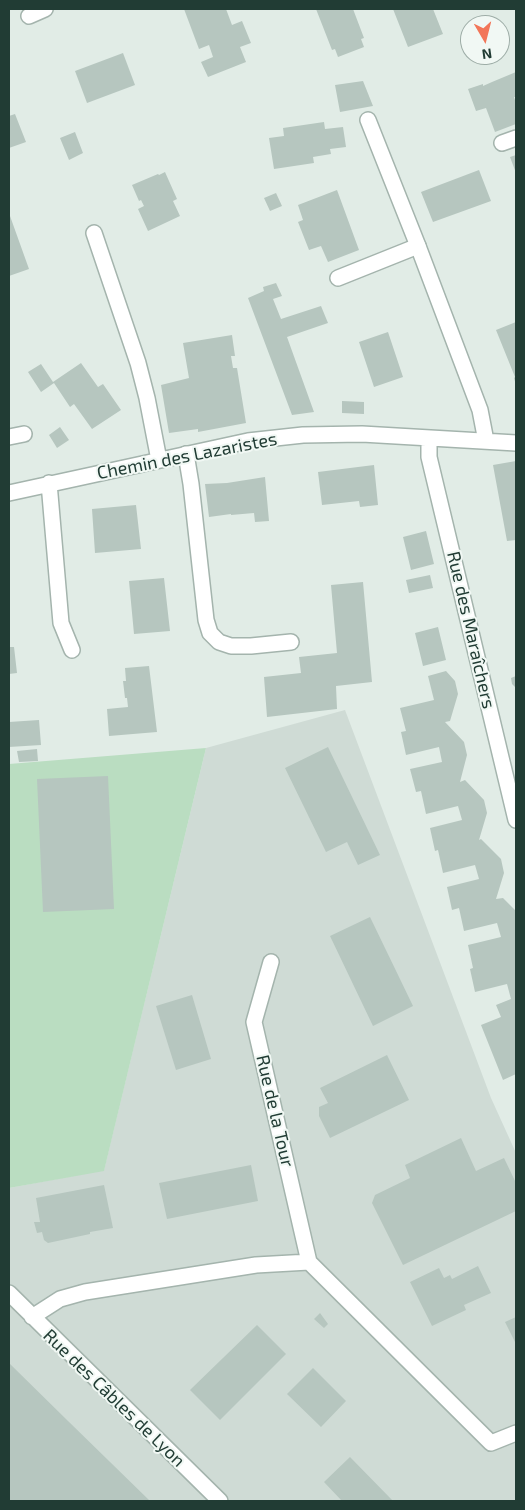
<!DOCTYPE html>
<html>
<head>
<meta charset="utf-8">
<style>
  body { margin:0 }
  #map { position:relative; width:525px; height:1510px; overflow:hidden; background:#e1ece6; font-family:"Exo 2",sans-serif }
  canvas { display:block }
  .frame { position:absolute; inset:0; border:10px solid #213c34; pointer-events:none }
  .north { position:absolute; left:460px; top:15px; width:50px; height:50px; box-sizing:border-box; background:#f1f8f4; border:1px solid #9eada7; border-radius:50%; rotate:172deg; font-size:14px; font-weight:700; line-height:20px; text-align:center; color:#213c34 }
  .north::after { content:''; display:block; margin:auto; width:18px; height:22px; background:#f27659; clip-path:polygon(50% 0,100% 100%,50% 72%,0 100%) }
</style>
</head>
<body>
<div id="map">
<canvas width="525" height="1510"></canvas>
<div class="frame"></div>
<div class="north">N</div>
</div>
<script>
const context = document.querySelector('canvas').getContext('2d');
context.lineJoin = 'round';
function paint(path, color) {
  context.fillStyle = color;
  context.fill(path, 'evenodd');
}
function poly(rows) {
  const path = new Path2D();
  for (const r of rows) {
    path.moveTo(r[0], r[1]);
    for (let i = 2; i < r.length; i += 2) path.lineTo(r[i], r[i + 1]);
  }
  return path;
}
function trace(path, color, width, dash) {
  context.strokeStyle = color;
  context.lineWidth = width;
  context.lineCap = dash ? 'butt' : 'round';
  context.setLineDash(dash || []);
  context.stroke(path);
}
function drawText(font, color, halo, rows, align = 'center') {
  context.font = font + ' "Exo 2",sans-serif';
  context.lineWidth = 4;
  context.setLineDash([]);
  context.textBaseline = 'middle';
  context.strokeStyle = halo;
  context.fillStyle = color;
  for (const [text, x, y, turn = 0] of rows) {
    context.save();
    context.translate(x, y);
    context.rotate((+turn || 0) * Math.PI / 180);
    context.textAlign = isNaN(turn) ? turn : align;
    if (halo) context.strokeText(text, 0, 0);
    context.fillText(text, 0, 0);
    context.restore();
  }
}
paint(poly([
  [345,710,491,1098,516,1153,516,1501,9,1501,9,1188,104,1170,206,748]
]), '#cfdbd5');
paint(poly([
  [206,748,104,1171,9,1188,9,764]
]), '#baddc1');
paint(poly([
  [184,9,226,9,232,25,242,21,251,43,240,47,246,62,208,77,201,62,213,57,209,45,199,49],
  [316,9,353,9,364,38,361,39,364,47,338,57,335,49,332,50],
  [393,9,433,9,443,34,408,47],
  [123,53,135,85,87,103,75,71],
  [516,72,516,97,514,97,516,103,516,124,495,132,486,108,476,111,468,89,483,84,483,86,492,82],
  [363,81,373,106,340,112,335,85],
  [15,114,26,142,9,148,9,116],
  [324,122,325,129,343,127,346,147,330,149,331,154,313,157,314,163,274,169,269,138,284,136,283,128],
  [75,132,83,153,69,160,60,138],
  [516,155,516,173,510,157],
  [479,170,491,201,433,222,421,192],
  [165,172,177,199,173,201,180,216,148,231,138,209,144,206,141,200,139,201,132,185,158,174,159,175],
  [337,190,359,250,328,262,321,246,309,250,298,222,303,220,298,205],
  [276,193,282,206,270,211,264,198],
  [10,216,29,269,9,276,9,217],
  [276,283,282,296,273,299,281,319,321,306,328,323,287,337,314,412,292,415,248,298,264,291,263,287],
  [516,322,516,385,514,378,515,377,496,330],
  [388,332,403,377,374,387,359,342],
  [232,335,235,356,231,356,233,368,237,368,246,423,198,432,198,429,169,433,161,385,189,378,183,343],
  [81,363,98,387,103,384,121,410,92,429,74,404,70,407,54,383,41,392,28,372,41,364,53,382],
  [342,401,364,402,364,414,342,413],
  [60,427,69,440,57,448,49,435],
  [516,461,516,540,507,541,493,465],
  [374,465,378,505,360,507,359,501,322,505,318,472],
  [265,477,269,521,255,522,254,513,231,515,231,514,209,517,205,484,227,483],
  [136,505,141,549,95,553,92,509],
  [426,531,434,564,411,570,403,537],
  [430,575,433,588,409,593,406,580],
  [164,578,170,631,134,634,129,581],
  [363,582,372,682,336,686,337,709,267,717,264,677,301,673,299,657,337,653,331,585],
  [438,627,446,660,423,666,415,633],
  [9,647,14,647,17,673,9,674],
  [149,666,157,732,109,736,107,709,128,707,127,698,125,698,123,681,126,681,125,668],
  [446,671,455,681,458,694,450,721,445,722,464,742,467,755,460,782,465,780,484,800,487,813,479,840,481,839,501,859,504,873,496,899,503,898,516,911,516,958,515,958,516,960,516,1074,503,1080,481,1025,501,1017,496,1005,511,999,507,984,475,992,470,969,473,968,468,945,501,937,497,923,464,931,459,908,452,910,447,887,479,879,475,865,443,873,438,850,435,851,430,828,462,820,458,806,426,814,421,791,416,792,410,769,442,762,439,747,406,755,401,732,406,731,400,708,434,700,428,676],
  [516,676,516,688,512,684,511,678],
  [39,720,41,745,9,747,9,722],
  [328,747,380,855,358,865,347,842,326,852,285,768],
  [37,749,38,761,19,762,17,751],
  [108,776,114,909,43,912,37,779],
  [370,917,413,1006,373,1026,330,936],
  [192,995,211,1059,176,1070,156,1006],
  [387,1055,409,1100,330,1138,319,1116,319,1107,328,1103,320,1088],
  [461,1138,476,1171,504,1158,516,1183,516,1211,403,1265,372,1203,375,1195,410,1178,405,1165],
  [251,1165,258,1201,167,1219,159,1183],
  [104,1185,113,1228,90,1232,90,1234,48,1243,44,1240,42,1232,37,1233,34,1222,40,1222,36,1198],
  [478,1266,491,1293,464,1305,466,1310,432,1326,410,1282,439,1268,444,1278,450,1275,452,1279],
  [320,1313,328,1324,324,1328,314,1319],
  [516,1317,516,1344,505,1322],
  [257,1325,286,1354,220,1420,190,1390],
  [9,1363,68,1421,150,1501,9,1501],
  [313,1368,346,1401,321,1427,287,1394],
  [350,1457,393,1501,342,1501,324,1482]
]), '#b6c6bf');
const service = poly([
  [338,278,418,246],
  [9,437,24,434],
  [186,454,191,484,206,620,210,633,219,642,231,646,251,646,291,642]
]);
const minor = poly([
  [29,16,45,9],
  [368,120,418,246,480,410,486,441],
  [502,143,516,138],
  [94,233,138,363,147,398,159,460],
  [429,438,429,457,516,820],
  [49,483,61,623,72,650],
  [9,493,248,441,303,435,362,434,516,443],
  [271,962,254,1022,309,1262],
  [9,1293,220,1501],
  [32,1317,60,1299,85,1292,256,1265,309,1262,491,1443,516,1433]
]);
trace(service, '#a4b4ad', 18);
trace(minor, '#a4b4ad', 18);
trace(service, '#fff', 15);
trace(minor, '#fff', 15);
drawText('18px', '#213c34', '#f1f8f4', [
  ["Chemin des Lazaristes",187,456,-11],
  ["Rue des Maraîchers",471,630,77],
  ["Rue de la Tour",275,1111,77],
  ["Rue des Câbles de Lyon",114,1398,44]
]);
</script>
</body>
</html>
